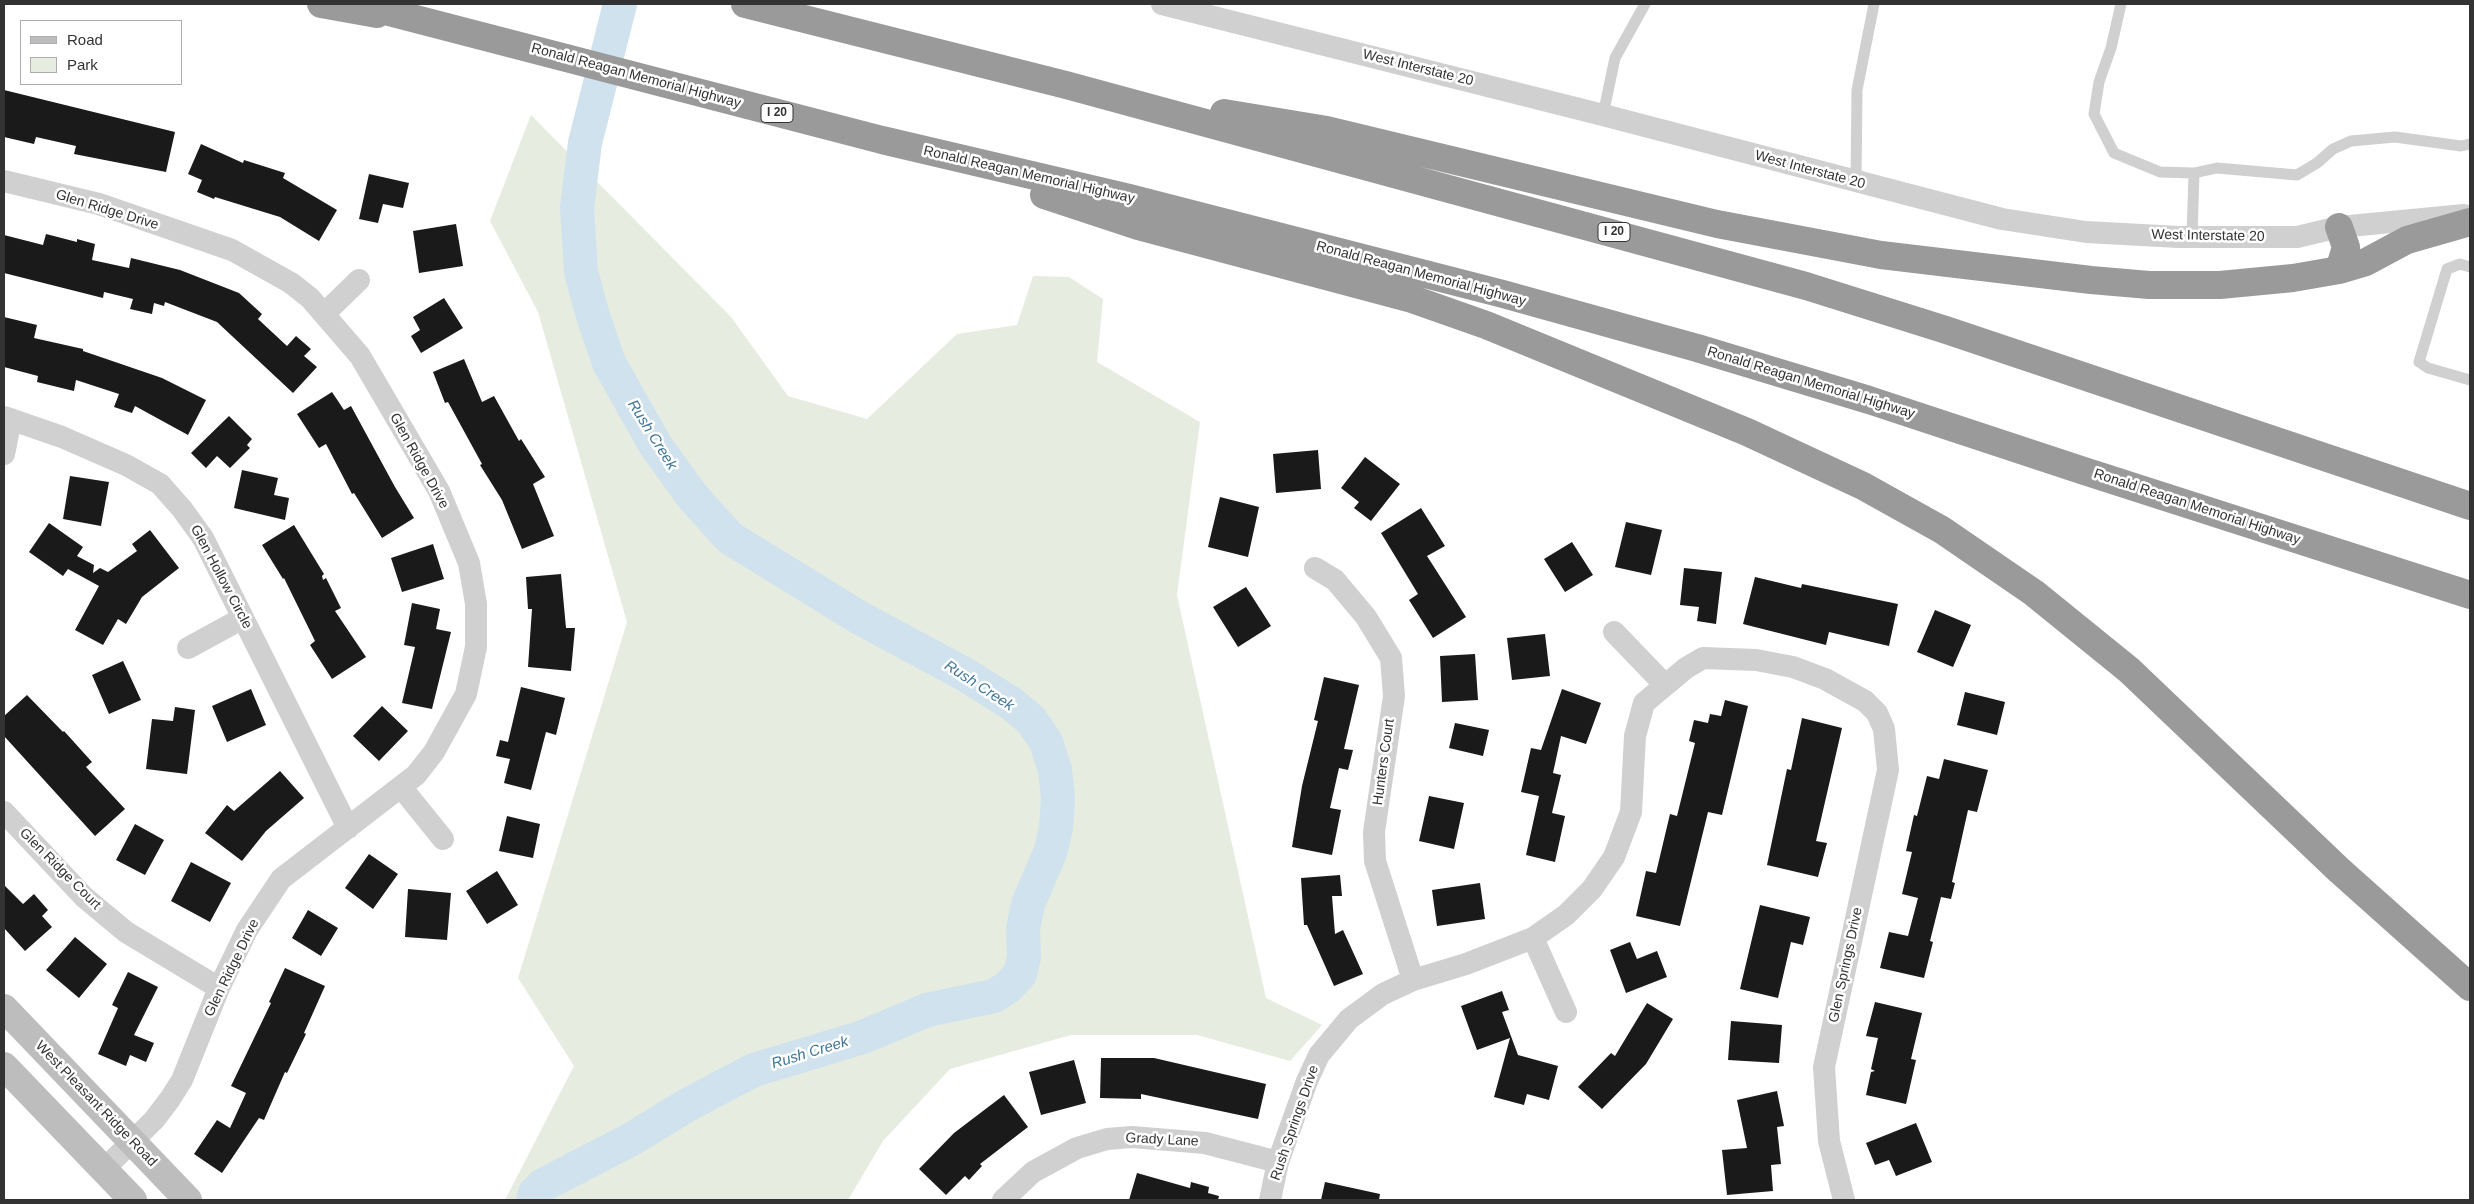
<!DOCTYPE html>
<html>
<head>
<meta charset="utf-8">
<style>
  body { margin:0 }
  #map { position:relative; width:2474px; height:1204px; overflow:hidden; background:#fff; font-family:Arial,sans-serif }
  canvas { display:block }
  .frame { position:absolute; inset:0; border:5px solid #333; pointer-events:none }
  .legend { position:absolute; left:20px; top:20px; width:162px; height:65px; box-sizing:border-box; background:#fff; border:1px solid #adadad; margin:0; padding:6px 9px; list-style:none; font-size:15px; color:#333 }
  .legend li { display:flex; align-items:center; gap:10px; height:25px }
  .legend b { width:25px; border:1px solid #adadad }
</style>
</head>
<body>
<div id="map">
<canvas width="2474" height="1204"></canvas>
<div class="frame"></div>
<ul class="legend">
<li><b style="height:6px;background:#bdbdbd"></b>Road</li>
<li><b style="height:14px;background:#e6ecdf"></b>Park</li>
</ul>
</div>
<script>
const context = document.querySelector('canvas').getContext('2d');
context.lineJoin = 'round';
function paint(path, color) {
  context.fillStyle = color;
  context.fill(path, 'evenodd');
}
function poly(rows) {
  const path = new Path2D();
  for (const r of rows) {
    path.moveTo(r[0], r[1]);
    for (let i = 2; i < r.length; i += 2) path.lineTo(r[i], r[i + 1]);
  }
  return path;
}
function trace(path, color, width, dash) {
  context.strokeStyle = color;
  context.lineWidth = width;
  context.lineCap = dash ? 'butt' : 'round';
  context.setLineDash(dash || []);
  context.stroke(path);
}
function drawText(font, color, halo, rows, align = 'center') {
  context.font = font + ' Arial,sans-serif';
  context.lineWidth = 5;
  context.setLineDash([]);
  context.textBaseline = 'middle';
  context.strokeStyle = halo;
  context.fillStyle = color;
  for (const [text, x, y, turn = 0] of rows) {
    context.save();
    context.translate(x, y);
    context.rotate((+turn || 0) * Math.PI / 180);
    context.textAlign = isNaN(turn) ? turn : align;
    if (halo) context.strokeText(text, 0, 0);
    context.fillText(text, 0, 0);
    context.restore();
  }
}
paint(poly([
  [531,115,731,317,788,396,867,419,957,334,1017,325,1033,276,1069,277,1103,299,1097,362,1200,422,1177,595,1266,998,1322,1025,1290,1061,1197,1035,1071,1035,950,1069,883,1141,848,1200,505,1200,574,1066,518,978,627,622,538,312,490,221]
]), '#e6ecdf');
trace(poly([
  [533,1200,535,1193,543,1185,630,1140,689,1104,754,1070,863,1037,927,1010,994,996,1008,987,1020,974,1024,957,1023,929,1028,904,1050,853,1056,828,1058,798,1055,770,1046,742,1031,720,1012,704,966,675,860,618,730,538,692,496,656,446,609,363,593,316,581,272,577,208,585,143,620,4]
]), '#cfe2ee', 34);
paint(poly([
  [4,90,175,132,166,172,74,154,76,146,36,137,34,144,4,137],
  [201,144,243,163,244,160,285,173,283,178,337,210,319,241,280,217,215,197,214,199,197,192,202,180,188,174],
  [369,174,409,183,403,208,383,204,378,223,359,219],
  [456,224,463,266,419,273,413,231],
  [46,234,77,242,77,239,95,244,92,260,129,268,131,258,180,270,239,293,262,314,258,319,287,346,296,336,311,349,304,356,317,367,293,393,217,322,165,302,164,306,154,303,152,314,130,309,133,299,104,292,103,298,4,273,4,235,43,245],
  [444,298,463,328,421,353,411,336,420,330,413,317],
  [4,317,37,325,34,338,83,349,83,351,162,378,206,400,188,435,135,406,132,413,114,407,119,394,76,380,74,391,37,382,38,376,4,367],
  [464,359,482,402,494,396,519,441,521,439,545,477,533,484,554,536,522,549,502,500,480,465,482,464,448,402,445,403,433,372],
  [332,392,344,410,351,406,395,487,414,518,382,538,354,493,352,494,326,444,319,448,297,414],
  [229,416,252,439,247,445,250,448,230,468,217,456,206,468,191,453],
  [1318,450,1321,489,1276,493,1273,454],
  [1365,457,1400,484,1371,521,1354,508,1359,502,1341,488],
  [242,470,278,478,274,495,289,498,285,520,234,508],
  [70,476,109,482,101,526,63,519],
  [1220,497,1259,507,1248,557,1208,547],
  [1421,508,1445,546,1427,556,1466,617,1433,638,1409,600,1418,594,1381,533],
  [1626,522,1662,530,1651,575,1615,567],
  [49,523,83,547,77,556,94,565,93,573,100,568,108,572,137,551,132,544,150,530,179,568,142,597,126,624,118,619,103,645,75,630,99,586,68,569,63,576,29,552],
  [294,525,324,574,322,576,323,580,326,578,341,608,335,611,366,657,332,679,310,645,315,641,284,578,283,579,262,545],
  [1572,542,1593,575,1565,592,1544,559],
  [433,544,444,579,402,592,391,558],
  [1684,568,1722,572,1716,624,1697,621,1699,607,1680,605],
  [561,574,566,628,575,628,571,671,528,667,532,609,528,609,526,577],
  [1755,577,1801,588,1802,584,1898,604,1889,646,1829,632,1826,645,1743,624],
  [1246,587,1271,626,1238,647,1213,607],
  [412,603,440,609,436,629,451,632,432,709,402,703,415,647,404,645],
  [1935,610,1971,625,1953,667,1917,652],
  [1545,634,1550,676,1512,680,1507,638],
  [1475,654,1478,700,1442,702,1440,656],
  [123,661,141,700,109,714,92,675],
  [1324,677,1359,685,1344,749,1353,750,1348,770,1339,768,1330,808,1341,810,1332,855,1292,847,1302,786,1318,721,1314,720],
  [521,687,565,698,556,735,546,732,531,790,504,783,510,759,496,756,500,740,508,742],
  [251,689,266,725,227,742,212,706],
  [1562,689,1601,703,1586,744,1561,736,1553,773,1561,775,1552,813,1565,816,1555,862,1526,855,1539,796,1521,792,1531,748,1541,750],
  [1965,692,2005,702,1997,735,1957,725],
  [27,695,63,732,64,731,92,762,86,767,125,809,95,836,4,736,4,716],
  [1725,700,1748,706,1722,815,1708,812,1680,926,1636,916,1646,871,1656,873,1670,814,1677,816,1695,743,1689,741,1694,720,1708,723,1710,714,1721,716],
  [382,706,408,731,379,761,353,736],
  [175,707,195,710,187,774,146,769,152,719,173,721],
  [1802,718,1842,728,1816,841,1827,843,1818,877,1767,865,1787,769,1791,770],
  [1455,723,1489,730,1483,756,1449,748],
  [1944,759,1988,770,1977,812,1968,810,1952,882,1955,883,1951,899,1941,897,1930,941,1933,942,1924,978,1880,968,1889,932,1908,936,1918,898,1902,894,1912,852,1906,851,1914,815,1917,816,1927,776,1939,779],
  [280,771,304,798,266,831,242,861,205,833,227,805,234,811],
  [1429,796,1464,803,1454,849,1419,841],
  [507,816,540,824,533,858,499,851],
  [135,824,164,840,145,875,116,860],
  [369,854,398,874,373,909,345,888],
  [191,862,231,883,210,922,171,901],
  [497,871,518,905,487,924,466,891],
  [1340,875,1342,896,1332,896,1335,934,1343,930,1363,974,1334,986,1307,925,1304,925,1301,878],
  [1480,883,1485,919,1437,926,1432,890],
  [4,885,23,904,34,894,48,910,42,916,52,927,25,951,4,928],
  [408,889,451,893,447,940,405,937],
  [1760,905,1810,917,1803,945,1791,942,1778,998,1740,989],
  [308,910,338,928,321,956,292,938],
  [75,937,107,964,79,998,46,970],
  [1630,942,1637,959,1657,951,1667,977,1626,993,1610,950],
  [285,968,325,986,304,1033,306,1034,287,1073,285,1072,264,1120,259,1118,222,1173,194,1154,217,1120,230,1128,246,1093,231,1086,271,1003,269,1002],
  [128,972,158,987,134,1035,154,1043,146,1062,130,1055,126,1066,98,1054,118,1008,112,1005],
  [1502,991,1509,1010,1502,1012,1518,1055,1558,1066,1549,1100,1527,1094,1524,1105,1494,1097,1510,1038,1477,1050,1461,1006],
  [1875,1002,1922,1013,1911,1059,1916,1060,1906,1104,1866,1095,1871,1072,1875,1071,1871,1069,1878,1038,1866,1036],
  [1647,1003,1673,1019,1646,1064,1602,1109,1578,1087,1611,1053,1615,1056],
  [1731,1021,1782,1025,1779,1063,1728,1060],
  [1101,1058,1154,1058,1266,1084,1258,1119,1141,1094,1141,1099,1100,1098],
  [1074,1060,1086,1103,1041,1115,1029,1072],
  [1777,1091,1784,1126,1777,1127,1781,1164,1771,1165,1773,1191,1727,1195,1722,1150,1747,1148,1737,1100],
  [1004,1095,1028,1127,980,1164,982,1166,969,1180,965,1176,946,1195,919,1169,954,1133],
  [1916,1123,1932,1162,1896,1176,1889,1160,1875,1165,1866,1143],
  [1137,1173,1190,1188,1191,1182,1209,1187,1208,1193,1219,1196,1218,1200,1129,1200],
  [1325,1182,1380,1194,1379,1200,1321,1200]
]), '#1a1a1a');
trace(poly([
  [2121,4,2111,48,2099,82,2094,114,2114,153,2160,172,2194,173,2217,168,2297,175,2317,163,2333,149,2351,141,2395,137,2461,146,2470,144],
  [1603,115,1615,58,1645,4],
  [1856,182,1857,90,1874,4],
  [2192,237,2194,173],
  [2470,267,2460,264,2447,269,2419,362,2428,368,2470,380]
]), '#d0d0d0', 11);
trace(poly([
  [1162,4,1603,115,2002,219,2086,232,2179,237,2297,237,2339,227,2464,215],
  [4,181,99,204,232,250,291,283,310,298,360,356,439,491,469,563,476,604,476,647,466,694,434,752,416,775,281,879,247,930,219,988,182,1080,170,1099,154,1120,103,1170],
  [324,314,359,280],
  [4,417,62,437,126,465,160,484,182,509,203,538,348,828],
  [4,454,11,419],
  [1315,568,1335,580,1366,617,1391,658,1394,696,1374,832,1375,861,1413,980],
  [1614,632,1665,685],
  [188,648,243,618],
  [401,787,443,839],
  [4,812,84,897,126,932,219,988],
  [1533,938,1566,1012],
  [1003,1200,1033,1172,1077,1148,1107,1139,1132,1137,1205,1143,1278,1162],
  [1270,1200,1278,1162,1307,1081,1319,1055,1349,1019,1383,994,1413,980,1466,964,1533,938,1566,915,1592,889,1614,857,1631,812,1635,736,1644,703,1686,668,1703,658,1756,660,1793,667,1825,679,1865,701,1877,713,1884,729,1888,770,1824,1067,1829,1141,1844,1200]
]), '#d0d0d0', 22);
trace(poly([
  [4,1008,188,1200],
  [4,1066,133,1200]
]), '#bdbdbd', 28);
trace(poly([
  [321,4,377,14],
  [358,4,882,140,1129,198,1503,294,1697,348,1869,400,2081,470,2470,595],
  [745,4,1066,85,1806,286,1946,330,2470,506],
  [1224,113,1327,130,1717,224,1881,255,2091,280,2149,285,2220,285,2293,278,2339,270,2366,262,2407,240,2470,222],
  [1044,195,1138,226,1412,299,1486,325,1747,432,1863,486,1942,530,2034,593,2129,670,2339,870,2470,987],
  [2339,270,2346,247,2339,227]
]), '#9a9a9a', 28);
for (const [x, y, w] of [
  [777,113,32],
  [1614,232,32]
]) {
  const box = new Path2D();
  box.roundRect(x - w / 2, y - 9.5, w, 19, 4);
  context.fillStyle = '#fff';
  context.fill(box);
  trace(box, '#333', 1);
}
drawText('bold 12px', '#333', null, [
  ["I 20",777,113],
  ["I 20",1614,232]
]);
drawText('14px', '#333', '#fff', [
  ["West Interstate 20",1418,68,14],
  ["Ronald Reagan Memorial Highway",636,76,15],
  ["West Interstate 20",1810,170,15],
  ["Ronald Reagan Memorial Highway",1029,175,13],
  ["Glen Ridge Drive",107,210,17],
  ["West Interstate 20",2208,236,1],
  ["Ronald Reagan Memorial Highway",1421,274,15],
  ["Ronald Reagan Memorial Highway",1811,383,17],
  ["Glen Ridge Drive",419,461,61],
  ["Ronald Reagan Memorial Highway",2197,507,18],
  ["Glen Hollow Circle",221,577,62],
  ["Hunters Court",1384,762,-82],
  ["Glen Ridge Court",60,869,45],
  ["Glen Springs Drive",1846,965,-78],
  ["Glen Ridge Drive",232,968,-64],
  ["West Pleasant Ridge Road",96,1104,46],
  ["Rush Springs Drive",1295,1123,-71],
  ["Grady Lane",1162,1140,3]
]);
drawText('italic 15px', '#3f7597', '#fff', [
  ["Rush Creek",652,435,58],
  ["Rush Creek",979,686,33],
  ["Rush Creek",810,1053,-17]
]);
</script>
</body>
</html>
